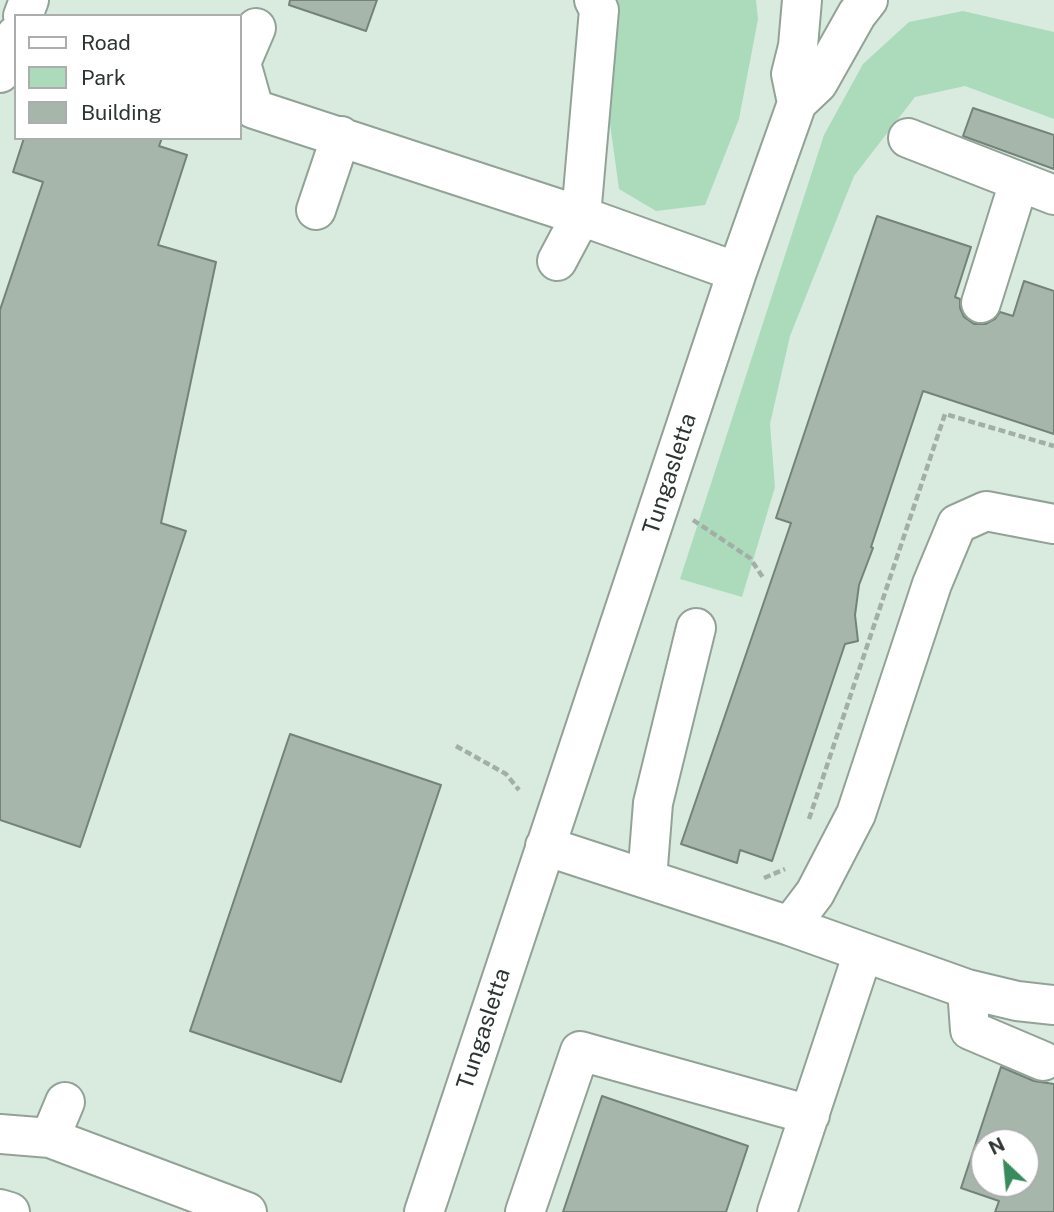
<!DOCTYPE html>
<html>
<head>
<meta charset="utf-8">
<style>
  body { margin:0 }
  #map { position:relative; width:1054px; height:1212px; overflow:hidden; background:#d9eadf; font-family:"Public Sans",sans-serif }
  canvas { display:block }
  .legend { position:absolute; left:14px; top:14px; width:228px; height:126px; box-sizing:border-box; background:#fff; border:2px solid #abaeac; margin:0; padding:9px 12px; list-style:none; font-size:21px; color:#2e3530 }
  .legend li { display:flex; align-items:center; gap:14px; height:35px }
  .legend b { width:35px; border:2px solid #abaeac }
  .north { position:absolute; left:970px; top:1128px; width:70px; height:70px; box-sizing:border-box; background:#fff; border:2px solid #abaeac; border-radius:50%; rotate:334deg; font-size:19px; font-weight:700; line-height:28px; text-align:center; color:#2e3530 }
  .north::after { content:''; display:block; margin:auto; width:24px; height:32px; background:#388b5d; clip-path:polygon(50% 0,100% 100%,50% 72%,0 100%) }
</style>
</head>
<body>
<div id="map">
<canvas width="1054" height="1212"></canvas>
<ul class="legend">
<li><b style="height:9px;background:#fff"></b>Road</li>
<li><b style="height:19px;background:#acdbbc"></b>Park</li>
<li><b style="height:19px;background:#a6b6ab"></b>Building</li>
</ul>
<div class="north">N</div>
</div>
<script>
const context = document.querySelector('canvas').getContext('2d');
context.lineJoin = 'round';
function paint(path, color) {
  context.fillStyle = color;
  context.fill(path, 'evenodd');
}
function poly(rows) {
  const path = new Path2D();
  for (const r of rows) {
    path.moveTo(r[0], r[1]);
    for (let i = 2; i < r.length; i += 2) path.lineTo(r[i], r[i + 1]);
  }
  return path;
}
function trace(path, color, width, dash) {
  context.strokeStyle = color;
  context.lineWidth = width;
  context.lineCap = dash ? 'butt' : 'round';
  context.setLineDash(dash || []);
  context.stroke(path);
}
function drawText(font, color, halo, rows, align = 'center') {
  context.font = font + ' "Public Sans",sans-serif';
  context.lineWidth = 5;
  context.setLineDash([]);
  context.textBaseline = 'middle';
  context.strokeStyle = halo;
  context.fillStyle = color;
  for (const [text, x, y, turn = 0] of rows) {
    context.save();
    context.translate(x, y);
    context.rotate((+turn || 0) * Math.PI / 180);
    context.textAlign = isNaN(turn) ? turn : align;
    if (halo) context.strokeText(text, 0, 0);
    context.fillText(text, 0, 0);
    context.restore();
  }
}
paint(poly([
  [607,0,756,0,758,19,739,119,705,205,656,211,619,189,608,109],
  [963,11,1054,32,1054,119,965,86,915,97,854,176,790,336,770,424,775,487,742,597,680,579,824,135,863,64,909,22]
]), '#acdbbc');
const building = poly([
  [290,0,377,0,366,31,289,5,290,0],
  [973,108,1054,135,1054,169,963,136,973,108],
  [24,138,162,138,159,146,187,155,158,245,216,262,161,523,186,531,80,847,0,820,0,310,43,182,13,172,24,138],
  [877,216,971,247,955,297,960,299,960,308,964,317,974,324,986,324,995,319,1000,312,1013,316,1024,281,1054,291,1054,434,923,391,871,547,873,548,859,585,855,615,858,641,845,644,772,861,740,850,737,863,681,844,791,523,776,518,877,216],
  [290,734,441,785,341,1082,190,1031,290,734],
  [1001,1067,1034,1081,1054,1084,1054,1212,995,1212,999,1201,961,1188,1001,1067],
  [984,1142,1026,1142,1026,1184,984,1184,984,1142],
  [602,1096,748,1146,726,1212,563,1212,602,1096]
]);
paint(building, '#a6b6ab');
trace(building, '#748379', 2);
const minor = poly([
  [23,16,29,0],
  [256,28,241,63,254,109,581,216,737,272],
  [0,73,16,35],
  [797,103,791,74,798,46,802,0],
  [908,138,1054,195],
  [316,210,341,136],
  [557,261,581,216,599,10,594,0],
  [981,303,1019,182],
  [545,846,790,926,815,893,856,814,932,584,957,524,986,511,1054,524],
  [647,879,653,803,696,628],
  [790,926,967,989,1017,1001,1054,1005],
  [967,989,970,1030,1043,1061],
  [0,1134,50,1138,247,1212],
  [50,1138,65,1102],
  [0,1209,10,1212],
  [424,1212,737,272,797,103,818,83,857,14,868,0],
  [525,1212,580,1051,810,1115],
  [777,1212,863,953]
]);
trace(minor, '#92a297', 42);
trace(poly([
  [693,520,750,558,764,579],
  [456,746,506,774,519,790],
  [809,819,945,414,1054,446],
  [764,878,785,869]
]), '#a1afa6', 4.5, [7, 3.5]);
trace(minor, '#fff', 38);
drawText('23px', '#2e3530', '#fff', [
  ["Tungasletta",670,474,-72],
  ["Tungasletta",484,1029,-72]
]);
</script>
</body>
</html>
